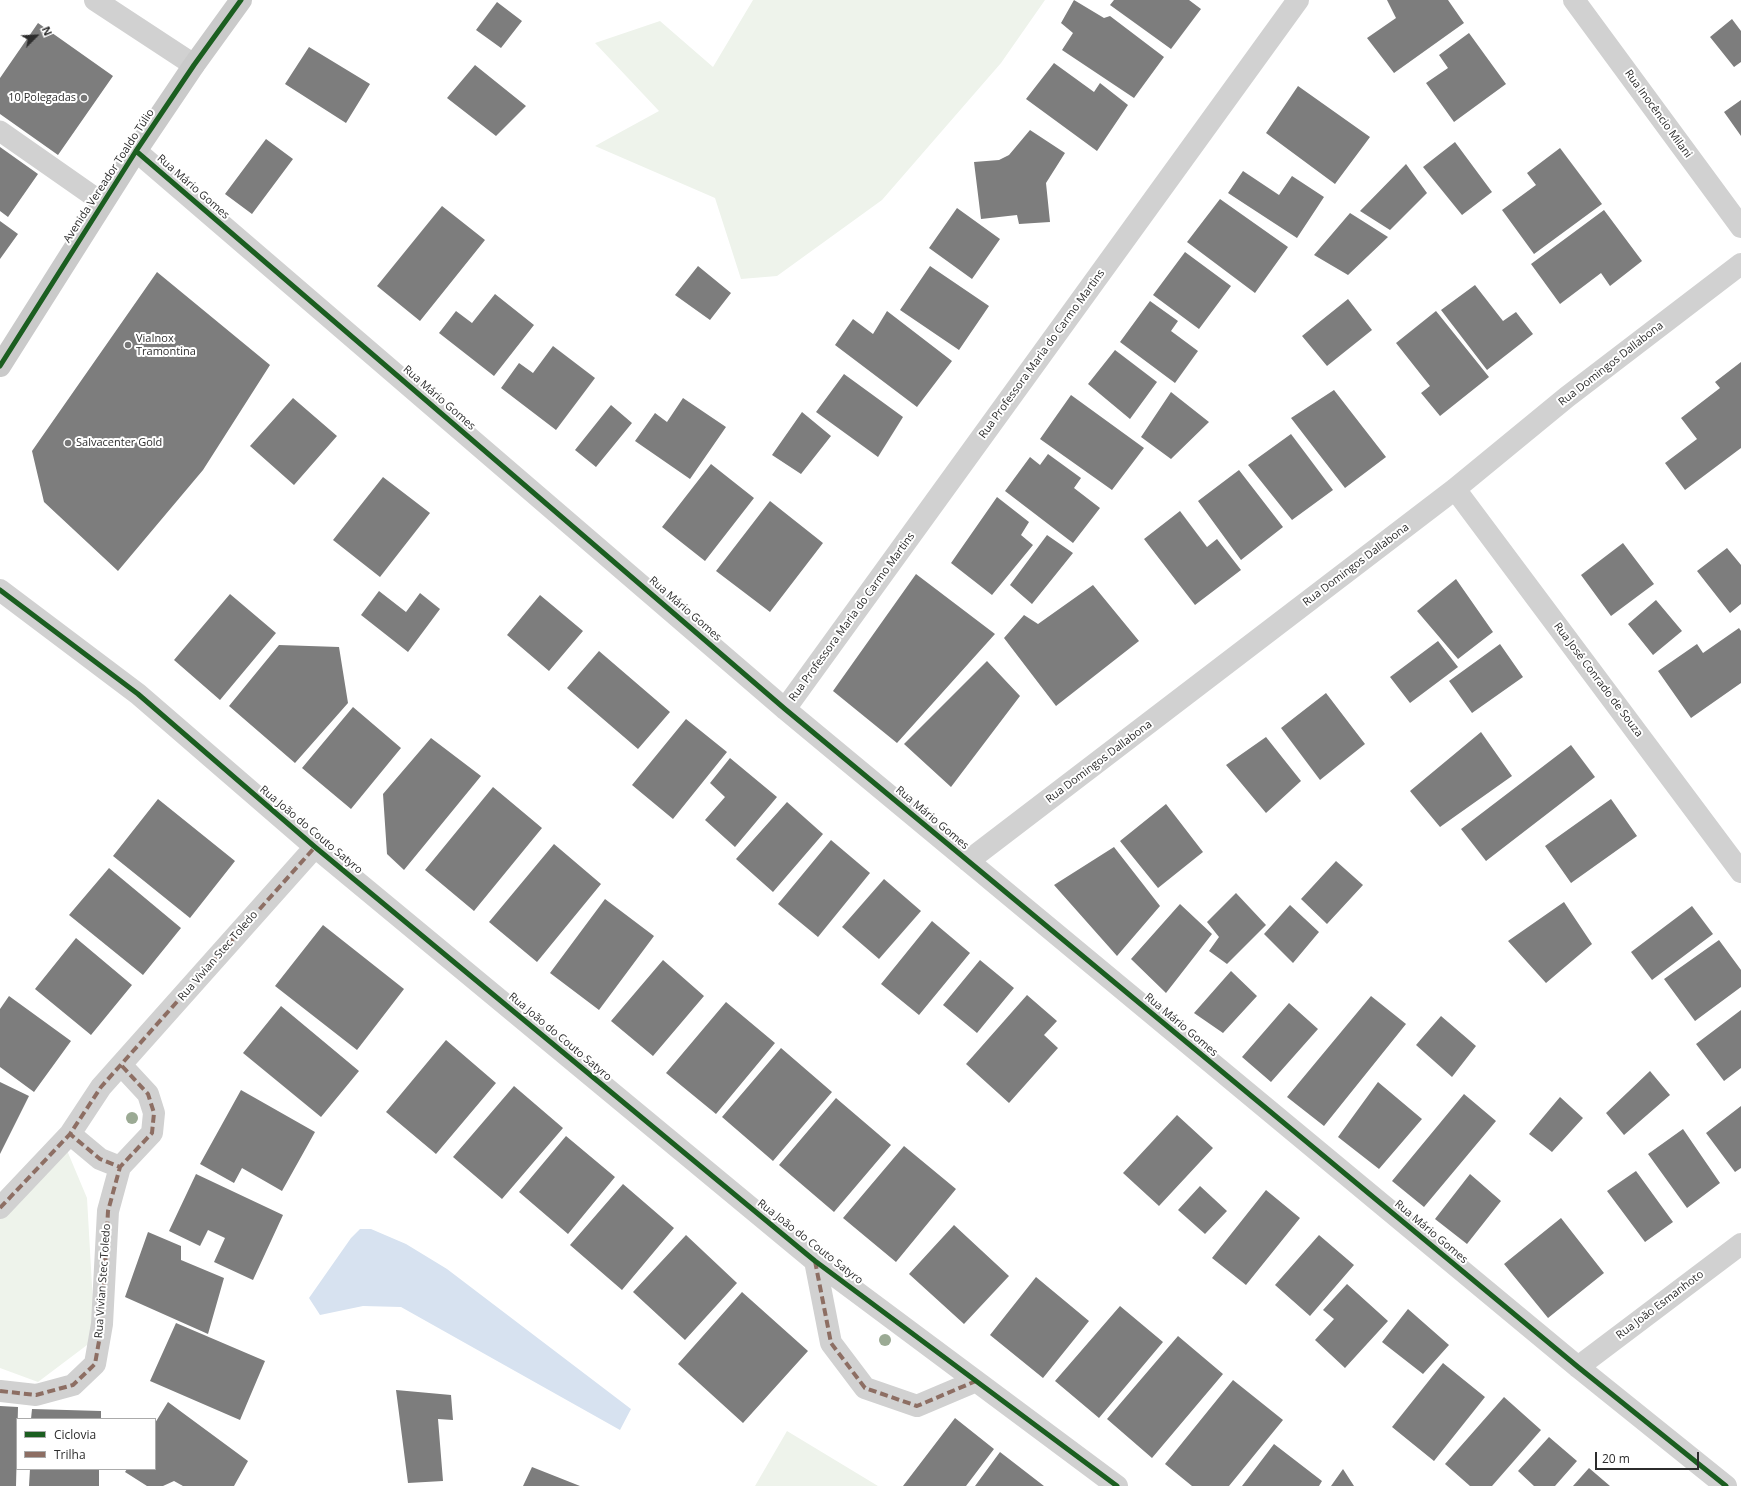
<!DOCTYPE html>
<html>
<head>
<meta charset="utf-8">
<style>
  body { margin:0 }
  #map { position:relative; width:1741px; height:1486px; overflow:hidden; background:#fff; font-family:"Open Sans",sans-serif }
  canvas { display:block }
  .legend { position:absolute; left:16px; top:1418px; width:140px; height:52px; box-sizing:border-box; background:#fff; border:1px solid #ababab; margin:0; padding:5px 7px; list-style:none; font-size:12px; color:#2c2c2c }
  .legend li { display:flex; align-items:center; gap:8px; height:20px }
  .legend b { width:20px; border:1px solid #ababab }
  .north { position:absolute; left:16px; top:16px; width:40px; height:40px; -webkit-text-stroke:3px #fff; paint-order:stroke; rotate:66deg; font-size:11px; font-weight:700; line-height:16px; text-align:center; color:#2c2c2c }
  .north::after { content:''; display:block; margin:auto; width:14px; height:18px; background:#2c2c2c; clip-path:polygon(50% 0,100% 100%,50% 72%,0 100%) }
  .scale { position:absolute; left:1595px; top:1452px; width:104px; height:18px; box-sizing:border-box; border:2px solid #2c2c2c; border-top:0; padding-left:5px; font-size:12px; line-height:14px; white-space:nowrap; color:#2c2c2c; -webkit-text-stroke:3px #fff; paint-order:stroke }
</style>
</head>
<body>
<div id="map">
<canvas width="1741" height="1486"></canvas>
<ul class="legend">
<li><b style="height:5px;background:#1b5e20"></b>Ciclovia</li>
<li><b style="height:5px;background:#8d6e63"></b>Trilha</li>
</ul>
<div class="north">N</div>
<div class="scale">20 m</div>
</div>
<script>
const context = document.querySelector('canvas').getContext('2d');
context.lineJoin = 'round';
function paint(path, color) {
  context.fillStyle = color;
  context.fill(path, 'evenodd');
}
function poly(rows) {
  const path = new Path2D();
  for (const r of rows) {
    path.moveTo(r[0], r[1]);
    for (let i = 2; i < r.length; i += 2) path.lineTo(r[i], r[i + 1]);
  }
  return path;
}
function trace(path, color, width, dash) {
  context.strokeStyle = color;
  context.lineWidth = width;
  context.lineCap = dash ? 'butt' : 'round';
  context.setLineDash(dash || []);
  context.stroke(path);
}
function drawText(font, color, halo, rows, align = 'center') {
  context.font = font + ' "Open Sans",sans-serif';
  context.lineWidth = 4;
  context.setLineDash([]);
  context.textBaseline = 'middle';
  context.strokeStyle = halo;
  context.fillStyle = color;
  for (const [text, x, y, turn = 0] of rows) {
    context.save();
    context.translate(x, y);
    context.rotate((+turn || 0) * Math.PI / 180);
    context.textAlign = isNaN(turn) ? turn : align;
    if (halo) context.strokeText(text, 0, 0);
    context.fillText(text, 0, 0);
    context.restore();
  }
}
paint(poly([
  [753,0,1045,0,1001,63,882,200,777,276,741,279,715,198,595,146,659,111,595,43,660,21,713,67],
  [66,1148,87,1198,95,1339,38,1382,0,1368,0,1219],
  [787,1431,878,1486,755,1486]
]), '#eef3eb');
paint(poly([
  [360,1229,371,1229,406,1244,447,1269,631,1409,620,1430,401,1307,363,1306,320,1315,309,1298,351,1238]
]), '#d7e2f0');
paint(poly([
  [1074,0,1104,18,1110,16,1164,57,1134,98,1062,50,1073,33,1061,23],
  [1114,0,1189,0,1201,9,1171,49,1110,5],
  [1387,0,1448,0,1464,23,1394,73,1367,38,1396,18],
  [497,2,522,21,501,48,476,30],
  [1732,19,1741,31,1741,62,1734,67,1710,37],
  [38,23,113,76,58,155,0,114,0,78],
  [1469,33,1506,84,1454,122,1426,83,1448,68,1439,55],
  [309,47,370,84,346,123,285,84],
  [1054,63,1094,92,1100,83,1128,105,1097,151,1026,99],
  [475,65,526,106,496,136,447,98],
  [1298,86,1370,137,1335,184,1266,133],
  [1741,100,1741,136,1724,112],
  [1030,130,1065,153,1046,183,1050,222,1019,224,1017,215,981,219,974,162,999,160,1009,155],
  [266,139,293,159,252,214,225,194],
  [1455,142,1492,192,1462,215,1423,167],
  [0,147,38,174,8,217,0,211],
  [1560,148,1602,204,1534,254,1502,210,1536,185,1527,173],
  [1406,164,1427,193,1390,230,1360,211],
  [1243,171,1279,195,1292,176,1324,197,1297,238,1228,193],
  [1220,199,1288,247,1255,293,1187,242],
  [442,206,485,240,420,321,377,286],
  [957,208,1000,239,972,279,929,248],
  [1604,210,1642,261,1610,286,1601,273,1560,304,1531,264],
  [1350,213,1388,237,1348,275,1314,255],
  [0,221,18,234,0,259],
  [1185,252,1231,286,1199,329,1153,295],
  [698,266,731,293,710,320,675,295],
  [930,266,989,306,959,350,900,310],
  [157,272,270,365,203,470,118,571,44,502,32,451],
  [1475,285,1503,321,1516,312,1533,334,1487,370,1441,310],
  [495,294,534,325,494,376,439,333,456,311,472,323],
  [1348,299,1372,330,1327,366,1302,336],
  [1150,301,1178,321,1171,331,1198,351,1175,383,1120,342],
  [887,311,952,361,917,407,835,345,853,319,873,334],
  [1436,311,1489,377,1440,416,1421,393,1430,386,1396,343],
  [553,346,595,378,556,430,501,388,519,363,533,373],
  [1115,350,1157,382,1130,419,1088,384],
  [1741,362,1741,448,1685,490,1665,463,1697,439,1681,418,1720,388,1715,382],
  [844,374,903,417,878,457,816,412],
  [1334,390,1386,457,1345,488,1291,418],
  [1171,392,1209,422,1171,459,1141,437],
  [1071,395,1144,448,1112,490,1040,439],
  [293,398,337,436,294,485,250,446],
  [683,398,726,427,690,479,635,441,655,413,667,422],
  [611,405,632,423,596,467,575,450],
  [802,412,831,436,801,474,772,455],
  [1291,434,1333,490,1292,520,1248,465],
  [1048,454,1081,478,1074,488,1100,508,1073,543,1005,491,1030,457,1040,465],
  [711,464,754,498,705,561,662,527],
  [1239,470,1283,527,1241,560,1198,501],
  [383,477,430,513,380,577,333,540],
  [997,497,1029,522,1021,535,1033,545,992,595,951,563],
  [770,501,823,543,770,612,716,571],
  [1180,511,1207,547,1217,539,1241,570,1195,605,1144,539],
  [1047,535,1073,553,1032,604,1010,585],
  [1623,543,1654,584,1611,616,1581,575],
  [1727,548,1741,565,1741,604,1730,613,1697,571],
  [916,574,995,634,897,743,833,691],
  [1456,579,1493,632,1458,659,1417,611],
  [1093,585,1139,641,1056,706,1004,638,1024,615,1038,624],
  [379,591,406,612,420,593,440,609,408,652,361,615],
  [230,594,276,633,220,700,174,660],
  [540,595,583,631,549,671,507,635],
  [1656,600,1682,631,1653,655,1628,624],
  [1739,628,1741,631,1741,683,1691,718,1658,671,1697,644,1703,653],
  [1438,641,1458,667,1410,703,1390,677],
  [1500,644,1523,677,1472,713,1449,681],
  [279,645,339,647,348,703,295,763,229,706],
  [599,651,670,712,638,749,567,688],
  [987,661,1020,696,951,787,904,744],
  [1326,693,1365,744,1320,780,1281,728],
  [353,707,401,748,351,809,302,768],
  [686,719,727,752,673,819,632,785],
  [1481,732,1512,776,1440,827,1410,791],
  [1266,737,1301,781,1266,813,1226,765],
  [431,738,481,776,404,870,387,854,383,794],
  [1571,745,1595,777,1486,861,1461,829],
  [730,758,777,797,735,847,705,820,725,797,710,783],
  [493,787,542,828,474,911,425,870],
  [158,799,235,861,190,918,113,856],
  [1611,799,1637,836,1571,883,1545,846],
  [787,802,823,834,773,892,736,859],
  [1166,804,1203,852,1158,888,1120,841],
  [831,840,870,873,818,937,778,904],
  [554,844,601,884,537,962,489,922],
  [1114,847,1160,906,1117,956,1054,885],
  [1336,861,1363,885,1327,924,1301,899],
  [109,868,181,928,143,975,69,915],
  [884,879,921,911,879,959,842,927],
  [1236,893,1266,925,1227,964,1209,951,1219,937,1207,922],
  [605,899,654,936,599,1010,550,973],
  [1564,902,1592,944,1546,983,1508,941],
  [1180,904,1212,934,1166,993,1131,959],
  [1290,905,1319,932,1293,963,1264,934],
  [1692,906,1713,934,1652,980,1631,952],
  [932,921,970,953,919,1015,881,984],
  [323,925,404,989,357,1050,275,986],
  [76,938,132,985,91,1035,35,989],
  [1719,940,1741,970,1741,987,1695,1021,1664,979],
  [663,960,704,996,653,1056,611,1021],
  [980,960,1014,988,977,1033,943,1005],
  [1231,971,1257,996,1223,1033,1194,1013],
  [1027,995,1057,1021,1044,1035,1058,1048,1009,1103,966,1064],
  [9,996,71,1041,34,1092,0,1067,0,1009],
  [1371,996,1406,1024,1324,1126,1287,1097],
  [726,1002,775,1043,716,1114,666,1073],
  [1289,1003,1318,1029,1271,1082,1242,1057],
  [281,1006,359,1071,321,1117,243,1053],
  [1741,1010,1741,1068,1724,1081,1696,1044],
  [1441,1016,1476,1046,1452,1077,1416,1045],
  [446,1040,496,1083,436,1154,386,1112],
  [781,1048,832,1092,773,1161,722,1117],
  [1650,1071,1670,1095,1624,1135,1606,1113],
  [0,1082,29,1096,0,1154],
  [1378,1082,1422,1119,1379,1169,1338,1137],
  [514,1086,563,1128,502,1199,453,1157],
  [241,1090,315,1132,282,1191,242,1168,234,1183,200,1164],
  [1464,1094,1496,1121,1424,1207,1392,1181],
  [1560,1097,1583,1118,1552,1152,1529,1134],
  [836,1098,891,1145,834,1212,779,1165],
  [1741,1106,1741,1168,1735,1172,1706,1133],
  [1177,1115,1213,1148,1159,1206,1123,1173],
  [1683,1129,1720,1183,1687,1208,1648,1154],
  [566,1136,615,1177,568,1234,519,1192],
  [904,1146,956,1189,896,1262,843,1218],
  [1636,1171,1673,1222,1645,1242,1607,1191],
  [196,1174,283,1215,253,1280,214,1262,225,1238,208,1230,200,1246,169,1231],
  [1470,1174,1501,1201,1467,1244,1435,1219],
  [623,1184,674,1228,622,1290,570,1245],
  [1200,1186,1227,1211,1205,1234,1178,1210],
  [1266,1190,1300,1218,1246,1285,1212,1258],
  [1561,1218,1604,1273,1548,1318,1504,1264],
  [954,1225,1009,1276,964,1324,909,1274],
  [148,1232,181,1246,181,1260,224,1278,208,1334,125,1297],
  [686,1235,737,1283,685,1340,633,1292],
  [1319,1235,1354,1265,1310,1316,1275,1285],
  [1036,1277,1089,1321,1043,1378,990,1335],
  [1347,1284,1388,1321,1345,1368,1315,1340,1334,1319,1323,1310],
  [742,1292,808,1351,743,1423,678,1364],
  [1120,1306,1163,1342,1099,1418,1055,1381],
  [1408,1309,1449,1345,1423,1374,1382,1342],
  [176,1323,265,1361,240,1420,150,1381],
  [1178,1336,1223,1374,1152,1458,1107,1419],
  [1443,1363,1485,1397,1434,1461,1392,1427],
  [1233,1380,1283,1420,1229,1486,1192,1486,1165,1464],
  [396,1390,451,1395,453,1420,438,1419,443,1481,408,1483],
  [1504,1397,1541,1430,1492,1486,1470,1486,1445,1464],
  [168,1402,248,1461,234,1486,183,1486,174,1481,163,1486,147,1486,125,1472,127,1469,155,1469,155,1423],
  [0,1406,18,1407,16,1486,0,1486],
  [32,1409,101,1411,101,1419,31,1419],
  [955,1418,994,1449,966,1486,903,1486],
  [1549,1437,1577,1461,1555,1486,1534,1486,1518,1471],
  [1274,1444,1322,1481,1319,1486,1242,1486],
  [1000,1452,1044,1486,975,1486],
  [532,1467,580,1486,523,1486],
  [1589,1468,1610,1486,1573,1486],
  [30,1469,99,1469,99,1486,29,1486],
  [1343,1469,1354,1486,1331,1486]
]), '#7d7d7d');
trace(poly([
  [0,131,103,203]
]), '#d1d1d1', 21);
trace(poly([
  [95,0,194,65],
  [1574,0,1741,227],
  [136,151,785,709,1578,1367,1726,1486],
  [1455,489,1741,872],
  [0,590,138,694,315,847,815,1261,1117,1486],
  [785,709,1298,0],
  [968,861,1455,489,1567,397,1741,264],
  [122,1066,148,1094,154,1113,152,1133,120,1167,100,1159,70,1134,101,1087,315,847],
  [0,1208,70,1134],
  [815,1261,831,1343,865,1388,917,1406,976,1381],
  [1578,1367,1741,1244],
  [0,1391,36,1395,73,1385,95,1364,102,1324,108,1211,120,1167]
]), '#d1d1d1', 22);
trace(poly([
  [0,366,136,151,194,65,241,0]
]), '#cacaca', 22);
trace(poly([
  [122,1066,148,1094,154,1113,152,1133,120,1167,100,1159,70,1134,101,1087,315,847],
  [0,1208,70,1134],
  [815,1261,831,1343,865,1388,917,1406,976,1381],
  [0,1391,36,1395,73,1385,95,1364,102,1324,108,1211,120,1167]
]), '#8d6e63', 4, [8, 4]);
trace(poly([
  [136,151,785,709,1578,1367,1726,1486],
  [0,366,136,151,194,65,241,0],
  [0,590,138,694,315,847,815,1261,1117,1486]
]), '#1b5e20', 5);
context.fillStyle = '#9baa94';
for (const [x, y] of [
  [132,1118],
  [885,1340]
]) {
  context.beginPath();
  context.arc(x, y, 6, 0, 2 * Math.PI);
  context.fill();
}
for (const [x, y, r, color] of [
  [84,98,4,"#767676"],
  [128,345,4,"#767676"],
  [68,443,4,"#767676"]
]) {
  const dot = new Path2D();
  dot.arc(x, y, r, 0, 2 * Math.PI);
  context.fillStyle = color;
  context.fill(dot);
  trace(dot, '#fff', 1.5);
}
drawText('11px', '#2c2c2c', '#fff', [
  ["10 Polegadas",76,98,"right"],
  ["ViaInox",136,339],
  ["Tramontina",136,352],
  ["Salvacenter Gold",76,443]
], 'left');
drawText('11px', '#2c2c2c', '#fff', [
  ["Rua Inocêncio Milani",1658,114,54],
  ["Avenida Vereador Toaldo Túlio",109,176,-57],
  ["Rua Mário Gomes",193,187,41],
  ["Rua Professora Maria do Carmo Martins",1042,354,-54],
  ["Rua Domingos Dallabona",1611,364,-38],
  ["Rua Mário Gomes",439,398,41],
  ["Rua Domingos Dallabona",1356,565,-37],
  ["Rua Mário Gomes",685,609,41],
  ["Rua Professora Maria do Carmo Martins",852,617,-54],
  ["Rua José Conrado de Souza",1598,680,53],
  ["Rua Domingos Dallabona",1099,762,-37],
  ["Rua Mário Gomes",932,818,40],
  ["Rua João do Couto Satyro",311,830,40],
  ["Rua Vivian Stec Toledo",218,956,-49],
  ["Rua Mário Gomes",1181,1025,40],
  ["Rua João do Couto Satyro",560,1037,40],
  ["Rua Mário Gomes",1431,1232,40],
  ["Rua João do Couto Satyro",810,1242,38],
  ["Rua Vivian Stec Toledo",103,1281,-86],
  ["Rua João Esmanhoto",1660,1305,-37]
]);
</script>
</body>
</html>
